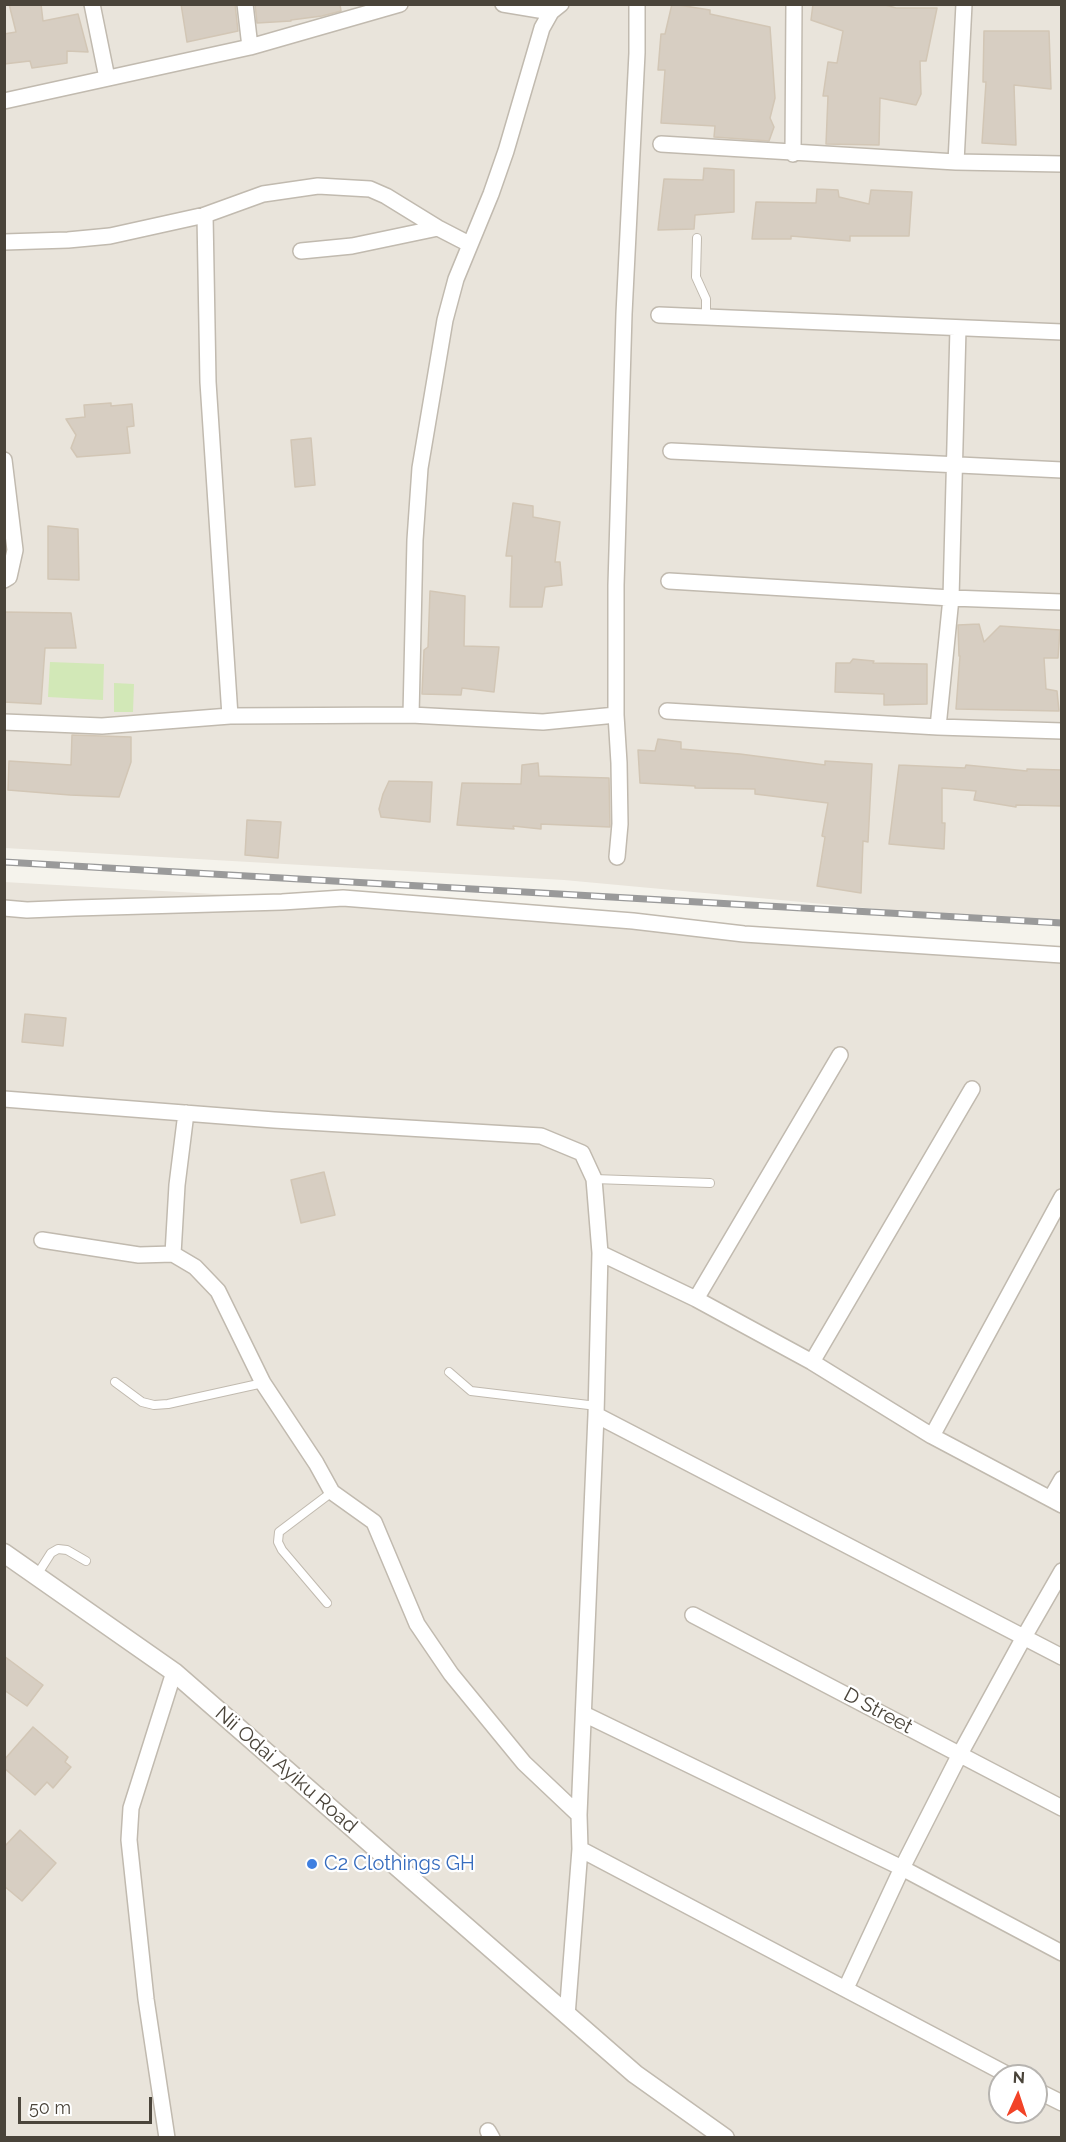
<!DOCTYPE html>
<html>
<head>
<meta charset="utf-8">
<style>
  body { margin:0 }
  #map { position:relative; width:1066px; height:2142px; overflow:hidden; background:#f5f3ec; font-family:Raleway,sans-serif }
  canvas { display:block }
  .frame { position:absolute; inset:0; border:6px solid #4a443a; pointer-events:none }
  .north { position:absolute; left:988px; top:2064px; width:60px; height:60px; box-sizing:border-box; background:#fff; border:2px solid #b7b4b0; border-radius:50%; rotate:3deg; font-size:16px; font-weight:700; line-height:24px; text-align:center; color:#4a443a }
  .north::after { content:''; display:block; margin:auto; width:21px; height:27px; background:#f24327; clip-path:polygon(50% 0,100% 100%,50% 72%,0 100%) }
  .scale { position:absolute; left:18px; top:2097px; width:134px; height:27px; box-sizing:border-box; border:3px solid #4a443a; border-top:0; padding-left:8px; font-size:18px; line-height:21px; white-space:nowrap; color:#4a443a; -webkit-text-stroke:4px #fff; paint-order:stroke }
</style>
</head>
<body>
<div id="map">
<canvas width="1066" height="2142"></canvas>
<div class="frame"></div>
<div class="north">N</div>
<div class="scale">50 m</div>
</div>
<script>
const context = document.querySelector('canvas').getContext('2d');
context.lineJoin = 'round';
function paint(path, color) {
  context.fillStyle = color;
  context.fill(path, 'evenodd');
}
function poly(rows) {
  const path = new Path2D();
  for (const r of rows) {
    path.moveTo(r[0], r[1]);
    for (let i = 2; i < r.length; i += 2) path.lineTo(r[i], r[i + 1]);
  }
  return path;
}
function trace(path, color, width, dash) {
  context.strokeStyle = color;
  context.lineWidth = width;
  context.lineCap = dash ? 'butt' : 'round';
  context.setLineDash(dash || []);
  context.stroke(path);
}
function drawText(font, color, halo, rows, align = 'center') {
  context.font = font + ' Raleway,sans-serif';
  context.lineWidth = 4.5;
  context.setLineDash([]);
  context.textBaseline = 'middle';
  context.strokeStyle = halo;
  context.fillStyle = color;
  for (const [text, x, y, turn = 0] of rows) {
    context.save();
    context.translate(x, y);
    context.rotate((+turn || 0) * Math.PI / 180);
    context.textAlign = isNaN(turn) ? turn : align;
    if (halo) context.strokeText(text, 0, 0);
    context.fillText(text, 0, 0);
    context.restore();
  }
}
paint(poly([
  [4,5,1061,5,1061,926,564,880,5,848],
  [4,882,549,913,1061,959,1061,2137,5,2137],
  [1000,2076,1036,2076,1036,2112,1000,2112]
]), '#e9e4db');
paint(poly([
  [50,662,104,664,103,700,48,697],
  [114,683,134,684,133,712,114,712]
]), '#d2e8b7');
const building = poly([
  [9,4,41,4,43,21,78,14,88,52,67,51,67,63,32,68,30,61,4,64,4,34,16,32,9,4],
  [181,4,235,4,238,31,187,42,181,4],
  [255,4,340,4,341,11,322,16,291,20,291,21,257,23,255,4],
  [672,4,710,10,710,14,770,27,775,98,770,118,774,127,769,141,714,137,715,126,661,123,665,70,658,70,661,34,665,34,672,4],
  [813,4,882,4,896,8,937,8,926,61,920,61,921,94,916,105,880,98,879,145,826,144,828,96,823,96,828,62,837,63,843,31,811,20,813,4],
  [984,31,1049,31,1051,89,1014,85,1016,145,982,143,986,82,983,82,984,31],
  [704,168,734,170,734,212,695,215,694,229,658,230,664,179,703,180,704,168],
  [817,189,838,190,839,197,869,204,871,190,912,192,909,236,850,236,850,241,791,236,791,239,752,239,756,202,816,203,817,189],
  [111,403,111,406,132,404,134,426,127,427,130,453,77,457,71,448,76,435,66,419,85,417,84,405,111,403],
  [311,438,315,485,295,487,291,440,311,438],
  [513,503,533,506,533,517,560,522,555,562,560,562,562,585,545,587,542,607,510,607,512,556,506,556,513,503],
  [48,526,78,529,79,580,48,579,48,526],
  [430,591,465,596,464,646,499,647,494,692,462,688,461,695,422,694,424,650,428,647,430,591],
  [4,612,71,613,76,648,45,648,41,704,4,702,4,612],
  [979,624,984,642,1000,626,1060,630,1058,658,1044,658,1046,689,1057,691,1059,711,956,709,960,656,959,656,958,625,979,624],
  [853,659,874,661,873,663,927,664,927,704,884,705,884,694,835,692,836,663,850,663,853,659],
  [72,735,131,737,131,762,119,797,70,795,8,790,9,761,71,765,72,735],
  [658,739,681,742,681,749,740,754,825,765,825,761,872,764,868,842,863,841,861,893,817,886,825,837,822,836,828,803,755,794,755,789,695,788,695,786,640,783,638,750,655,751,658,739],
  [538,763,539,776,609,778,610,827,541,824,541,829,513,826,514,829,457,825,462,783,521,784,522,765,538,763],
  [899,765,965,768,966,765,1027,771,1027,769,1062,770,1062,806,1016,805,1016,807,974,800,976,791,942,788,942,823,945,823,944,849,889,844,899,765],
  [389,781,432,782,430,822,381,817,379,809,383,794,389,781],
  [247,820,281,822,278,858,245,855,247,820],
  [25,1014,66,1018,63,1046,22,1042,25,1014],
  [324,1172,335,1215,301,1223,291,1180,324,1172],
  [4,1656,43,1685,27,1706,4,1690,4,1656],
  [33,1727,68,1757,65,1762,71,1767,53,1788,47,1782,35,1795,4,1768,4,1760,33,1727],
  [20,1830,56,1863,22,1901,4,1886,4,1847,20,1830]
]);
paint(building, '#d7cec2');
trace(building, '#d2c6b5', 1.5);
const service = poly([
  [697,238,696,277,706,299,706,317],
  [594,1179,710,1183],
  [449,1372,471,1391,597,1406],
  [115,1382,142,1402,154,1405,168,1404,263,1383],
  [37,1575,51,1553,58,1549,67,1550,86,1561],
  [327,1603,282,1550,278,1542,279,1532,332,1492]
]);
const minor = poly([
  [92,4,107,78],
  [245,4,250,47],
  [503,4,551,12],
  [4,101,250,47,400,4],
  [661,144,956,162,1062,164],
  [793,154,794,4],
  [956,162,964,4],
  [205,215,208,382,230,716],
  [4,242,68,240,110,236,205,215,263,194,318,186,370,189,386,196,438,228,469,244],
  [301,251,352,246,438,228],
  [659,315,1062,332],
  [671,451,1062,470],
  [4,460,15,550,9,577,4,580],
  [669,581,951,598,1062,602],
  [667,711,938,727,1062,731],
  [411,715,415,540,420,468,445,320,456,279,491,194,506,151,542,28,551,12,561,4],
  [4,722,102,726,230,716,411,715,543,722,616,715],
  [938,727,951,598,958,328],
  [617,857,620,824,619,763,616,715,616,585,624,314,637,53,637,4],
  [4,908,27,910,75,908,282,902,343,898,633,921,744,934,1062,955],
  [4,1099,274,1120,541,1136,582,1153,594,1179,600,1253,596,1415,579,1815,580,1849,567,2016],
  [42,1240,139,1255,173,1254,195,1267,218,1291,263,1383,316,1463,332,1492,374,1522,417,1624,451,1674,524,1763,579,1815],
  [600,1253,696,1299,812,1362,932,1436,1062,1505],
  [173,1254,177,1185,186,1113],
  [696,1299,840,1055],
  [812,1362,972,1089],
  [596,1415,1062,1657],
  [932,1436,1062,1197],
  [1051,1498,1062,1479],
  [693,1615,1062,1808],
  [584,1714,902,1868,1062,1953],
  [580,1849,1010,2076],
  [846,1988,902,1868,960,1754,1024,1637,1062,1571],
  [1036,2090,1062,2103],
  [488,2131,492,2138],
  [167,2138,146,1999,129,1840,131,1808,174,1672]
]);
const tertiary = poly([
  [4,1553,174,1672,635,2074,725,2138]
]);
trace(service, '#c1baaf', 10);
trace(minor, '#c1baaf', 18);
trace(tertiary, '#c1baaf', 21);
trace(service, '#fff', 8);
trace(minor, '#fff', 15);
trace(tertiary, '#fff', 18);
const rail = poly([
  [4,862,1062,923]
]);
trace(rail, '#9a9a9a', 7);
trace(rail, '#fff', 4.5, [14]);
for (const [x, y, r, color] of [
  [312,1864,6,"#3f7fe0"]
]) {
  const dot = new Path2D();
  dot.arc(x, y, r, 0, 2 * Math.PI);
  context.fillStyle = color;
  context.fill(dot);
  trace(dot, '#fff', 2);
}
drawText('20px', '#4a443a', '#fff', [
  ["D Street",878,1711,28],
  ["Nii Odai Ayiku Road",286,1770,41]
]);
drawText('20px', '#366cbe', '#fff', [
  ["C2 Clothings GH",324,1864]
], 'left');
</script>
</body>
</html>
